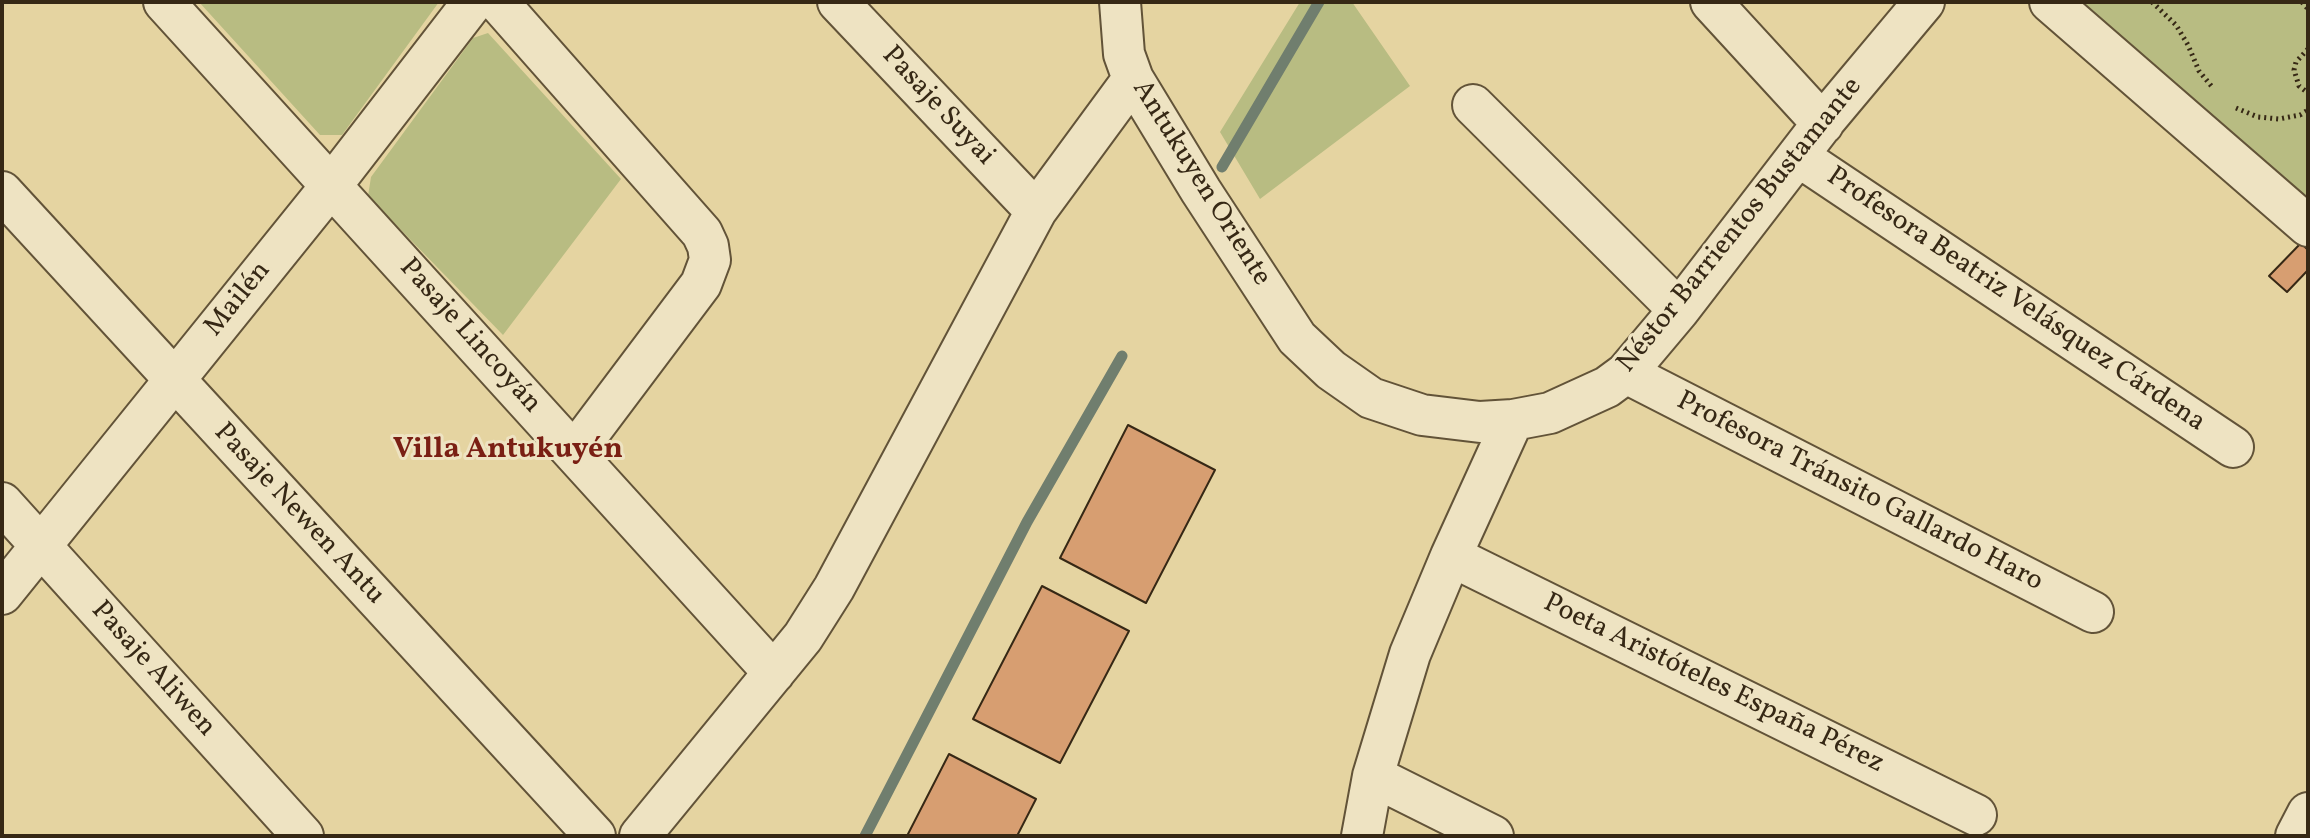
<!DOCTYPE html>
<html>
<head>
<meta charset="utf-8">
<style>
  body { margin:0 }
  #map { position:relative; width:2310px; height:838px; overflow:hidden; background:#e5d4a1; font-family:Vollkorn,serif }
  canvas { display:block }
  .frame { position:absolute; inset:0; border:4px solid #362815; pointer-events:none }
</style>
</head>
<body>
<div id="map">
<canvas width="2310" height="838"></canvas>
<div class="frame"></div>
</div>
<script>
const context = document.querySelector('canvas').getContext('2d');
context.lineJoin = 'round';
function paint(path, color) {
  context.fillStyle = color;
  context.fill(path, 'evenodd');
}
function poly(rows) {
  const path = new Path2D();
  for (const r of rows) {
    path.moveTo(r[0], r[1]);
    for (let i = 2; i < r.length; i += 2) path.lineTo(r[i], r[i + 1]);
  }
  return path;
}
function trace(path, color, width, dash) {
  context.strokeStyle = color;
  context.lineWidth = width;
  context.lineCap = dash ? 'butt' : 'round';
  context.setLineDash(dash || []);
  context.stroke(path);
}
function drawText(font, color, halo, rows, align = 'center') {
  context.font = font + ' Vollkorn,serif';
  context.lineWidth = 6;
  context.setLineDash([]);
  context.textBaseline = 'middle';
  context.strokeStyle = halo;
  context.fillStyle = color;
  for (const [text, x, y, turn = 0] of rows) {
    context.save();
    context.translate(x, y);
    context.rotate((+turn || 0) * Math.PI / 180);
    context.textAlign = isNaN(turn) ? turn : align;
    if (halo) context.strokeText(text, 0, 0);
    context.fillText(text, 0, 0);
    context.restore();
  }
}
paint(poly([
  [199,2,439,2,342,135,320,135],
  [1300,2,1352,2,1410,86,1260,199,1220,132],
  [2076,2,2308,2,2308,201],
  [488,33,621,179,503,335,368,196,371,177,473,38]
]), '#b8bc82');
trace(poly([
  [1222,167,1319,2],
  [865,836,1027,522,1122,356]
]), '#707e6e', 11);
const building = poly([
  [2301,243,2308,250,2308,270,2287,292,2269,276,2301,243],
  [1128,425,1215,470,1146,603,1060,558,1128,425],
  [1042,586,1129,631,1060,763,973,719,1042,586],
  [949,754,1036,799,1017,836,907,836,949,754]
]);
paint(building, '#d79e71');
trace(building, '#362815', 2);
const minor = poly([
  [164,2,774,673],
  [498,2,702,233,708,246,710,260,701,284,574,453],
  [838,2,1036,211],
  [1120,2,1124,54,1133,79,1201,191,1297,338,1331,370,1371,398,1422,415,1480,422,1513,420,1550,413,1607,387,1626,373,1679,310,1826,119,1924,2],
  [1711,2,1823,124],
  [2050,2,2308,226],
  [1473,105,1679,310],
  [1798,156,2233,447],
  [2,192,595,836],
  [1626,373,2093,612],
  [2,503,303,836],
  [1451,556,1976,815],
  [2,594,331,186,473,2],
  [1373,776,1493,836],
  [640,836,803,637,834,588,1036,211,1133,79],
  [1362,836,1373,776,1410,654,1451,556,1513,420],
  [2296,836,2308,813]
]);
trace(minor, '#625338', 44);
trace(poly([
  [2152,2,2176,25,2188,45,2199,71,2213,88],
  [2302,2,2308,9],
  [2308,49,2296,62,2294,70,2299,86,2308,93],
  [2236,108,2258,117,2279,119,2300,115,2308,110]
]), '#362815', 5, [2, 4]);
trace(minor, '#eee3c2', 40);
drawText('28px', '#362815', '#eee3c2', [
  ["Pasaje Suyai",937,107,47],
  ["Antukuyen Oriente",1200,184,58],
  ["Néstor Barrientos Bustamante",1741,226,-51],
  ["Mailén",239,300,-51],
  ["Profesora Beatriz Velásquez Cárdena",2015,301,34],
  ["Pasaje Lincoyán",469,337,48],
  ["Profesora Tránsito Gallardo Haro",1859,493,27],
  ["Pasaje Newen Antu",298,515,47],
  ["Pasaje Aliwen",152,670,48],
  ["Poeta Aristóteles España Pérez",1713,685,26]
]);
drawText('bold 30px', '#7a1f14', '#eee3c2', [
  ["Villa Antukuyén",508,451]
]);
</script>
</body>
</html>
